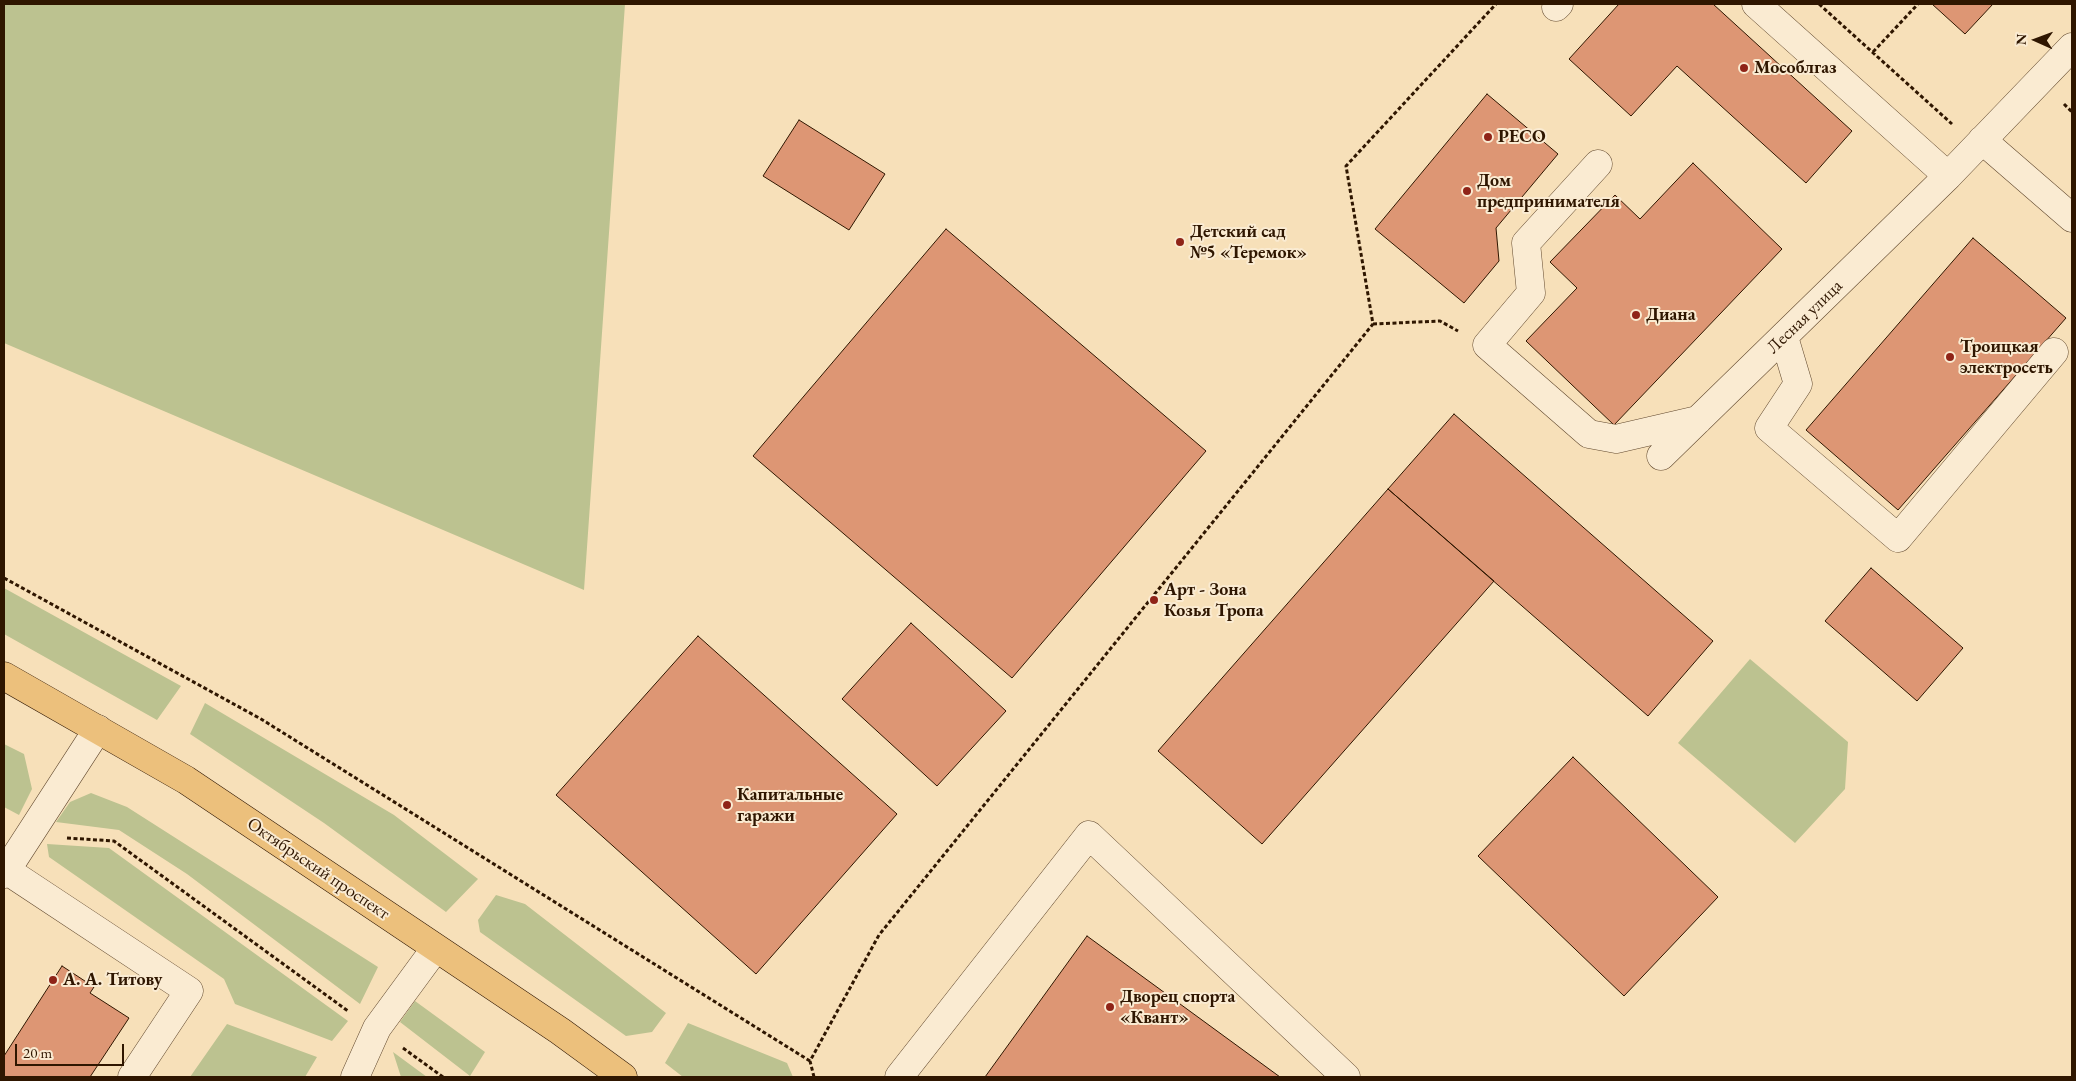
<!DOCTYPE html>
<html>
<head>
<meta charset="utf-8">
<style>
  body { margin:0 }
  #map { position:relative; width:2076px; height:1081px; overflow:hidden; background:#f7e0b9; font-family:"EB Garamond",serif }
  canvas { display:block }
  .frame { position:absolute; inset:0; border:5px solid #2f1600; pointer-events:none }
  .north { position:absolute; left:2011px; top:15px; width:50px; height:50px; -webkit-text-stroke:4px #faebd2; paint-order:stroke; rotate:272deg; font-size:14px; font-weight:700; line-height:20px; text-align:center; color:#2f1600 }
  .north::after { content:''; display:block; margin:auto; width:18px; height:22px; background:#2f1600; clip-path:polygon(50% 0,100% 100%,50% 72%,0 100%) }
  .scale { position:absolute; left:15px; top:1044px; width:109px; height:22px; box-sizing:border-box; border:2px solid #2f1600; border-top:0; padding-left:6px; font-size:15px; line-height:18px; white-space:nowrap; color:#2f1600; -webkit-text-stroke:4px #faebd2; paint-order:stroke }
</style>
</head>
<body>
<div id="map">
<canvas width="2076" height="1081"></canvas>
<div class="frame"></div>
<div class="north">N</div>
<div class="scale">20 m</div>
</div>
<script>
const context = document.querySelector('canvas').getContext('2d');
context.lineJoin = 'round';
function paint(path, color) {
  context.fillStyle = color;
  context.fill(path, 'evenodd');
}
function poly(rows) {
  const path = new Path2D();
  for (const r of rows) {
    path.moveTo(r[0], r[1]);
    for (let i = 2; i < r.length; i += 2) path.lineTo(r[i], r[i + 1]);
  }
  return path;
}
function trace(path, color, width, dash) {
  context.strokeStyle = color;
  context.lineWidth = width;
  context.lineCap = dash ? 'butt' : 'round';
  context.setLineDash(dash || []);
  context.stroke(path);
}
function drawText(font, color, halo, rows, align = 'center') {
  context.font = font + ' "EB Garamond",serif';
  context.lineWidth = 4;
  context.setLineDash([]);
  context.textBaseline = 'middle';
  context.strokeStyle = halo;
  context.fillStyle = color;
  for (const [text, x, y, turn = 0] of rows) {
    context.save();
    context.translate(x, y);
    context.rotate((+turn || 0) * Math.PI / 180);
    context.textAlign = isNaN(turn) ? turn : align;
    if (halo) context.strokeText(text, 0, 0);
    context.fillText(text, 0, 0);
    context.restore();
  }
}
paint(poly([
  [4,4,625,4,584,590,4,343],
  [4,588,181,686,157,720,4,634],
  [1750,659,1848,742,1845,789,1795,843,1678,743],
  [205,703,394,815,478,879,446,912,324,823,190,734],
  [4,744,24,754,32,789,19,815,4,807],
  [91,793,127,807,378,967,360,1004,187,874,119,830,56,822,70,802],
  [47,844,109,848,348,1021,332,1041,235,1004,224,979,49,857],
  [496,895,525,904,666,1013,652,1032,626,1036,480,932,478,920],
  [415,1001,485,1052,470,1076,400,1022],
  [688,1023,787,1063,793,1077,683,1077,665,1063],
  [227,1024,317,1057,305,1077,190,1077],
  [393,1052,427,1077,401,1077]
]), '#bcc290');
const building = poly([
  [1619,4,1713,4,1852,131,1806,183,1677,66,1631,116,1569,59,1619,4],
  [1932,4,1993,4,1965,34,1932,4],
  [1487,94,1558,154,1496,228,1499,261,1464,303,1375,229,1487,94],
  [799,120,885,174,849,230,763,176,799,120],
  [1693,163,1782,249,1614,425,1526,341,1577,288,1550,262,1615,195,1640,219,1693,163],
  [946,229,1206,451,1012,678,753,456,946,229],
  [1973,238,2066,318,1898,510,1806,430,1973,238],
  [1454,414,1713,641,1648,716,1388,489,1454,414],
  [1388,489,1494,581,1262,844,1158,751,1388,489],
  [1871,568,1963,648,1917,701,1825,621,1871,568],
  [911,623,1006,711,937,786,842,699,911,623],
  [698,636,897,814,756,974,556,795,698,636],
  [1573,757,1718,897,1624,996,1478,856,1573,757],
  [1087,936,1280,1077,985,1077,1087,936],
  [62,966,94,987,90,993,129,1018,90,1077,4,1077,4,1056,62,966]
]);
paint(building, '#dd9674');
trace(building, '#2f1600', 1);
const minor = poly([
  [1756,4,1948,176],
  [1556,7,1559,4],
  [1982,140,2072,218],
  [1598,164,1526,243,1531,293,1487,345,1589,434,1616,439,1698,420],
  [1784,337,1798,384,1769,428,1898,538,2054,352],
  [1661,456,1948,176,2072,47],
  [6,870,189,991,132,1077],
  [4,874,98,729],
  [355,1077,377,1028,435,949],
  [899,1077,1089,835,1346,1077]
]);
const major = poly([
  [4,676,186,780,560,1031,623,1077]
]);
trace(minor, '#61482e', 29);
trace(major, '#2f1600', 29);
trace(poly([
  [1819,4,1952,124],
  [1873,52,1918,4],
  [2064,104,2072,112],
  [1373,324,1440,321,1458,331],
  [4,578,261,719,810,1061],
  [67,838,114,841,348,1011],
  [403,1048,443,1077],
  [814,1077,810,1061,879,935,1373,324,1346,166,1496,4]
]), '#2f1600', 3, [4, 2.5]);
trace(minor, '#faebd2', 28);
trace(major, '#ecc07c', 28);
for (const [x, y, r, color] of [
  [1744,68,5,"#8f2418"],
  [1488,137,5,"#8f2418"],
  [1467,191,5,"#8f2418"],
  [1180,242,5,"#8f2418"],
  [1636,315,5,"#8f2418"],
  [1950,357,5,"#8f2418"],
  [1154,600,5,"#8f2418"],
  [727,805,5,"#8f2418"],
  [53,980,5,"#8f2418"],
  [1110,1007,5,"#8f2418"]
]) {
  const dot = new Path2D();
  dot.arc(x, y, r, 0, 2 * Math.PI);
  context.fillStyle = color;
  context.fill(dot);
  trace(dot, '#faebd2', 2);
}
drawText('bold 18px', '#2f1600', '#faebd2', [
  ["Мособлгаз",1754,68],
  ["РЕСО",1498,137],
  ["Дом",1477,181],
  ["предпринимателя",1477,202],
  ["Детский сад",1190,232],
  ["№5 «Теремок»",1190,253],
  ["Диана",1646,315],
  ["Троицкая",1960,347],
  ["электросеть",1960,368],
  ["Арт - Зона",1164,590],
  ["Козья Тропа",1164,611],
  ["Капитальные",737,795],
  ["гаражи",737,816],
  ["А. А. Титову",63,980],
  ["Дворец спорта",1120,997],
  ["«Квант»",1120,1018]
], 'left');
drawText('18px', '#2f1600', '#faebd2', [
  ["Лесная улица",1805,317,-44],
  ["Октябрьский проспект",318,869,34]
]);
</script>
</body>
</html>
